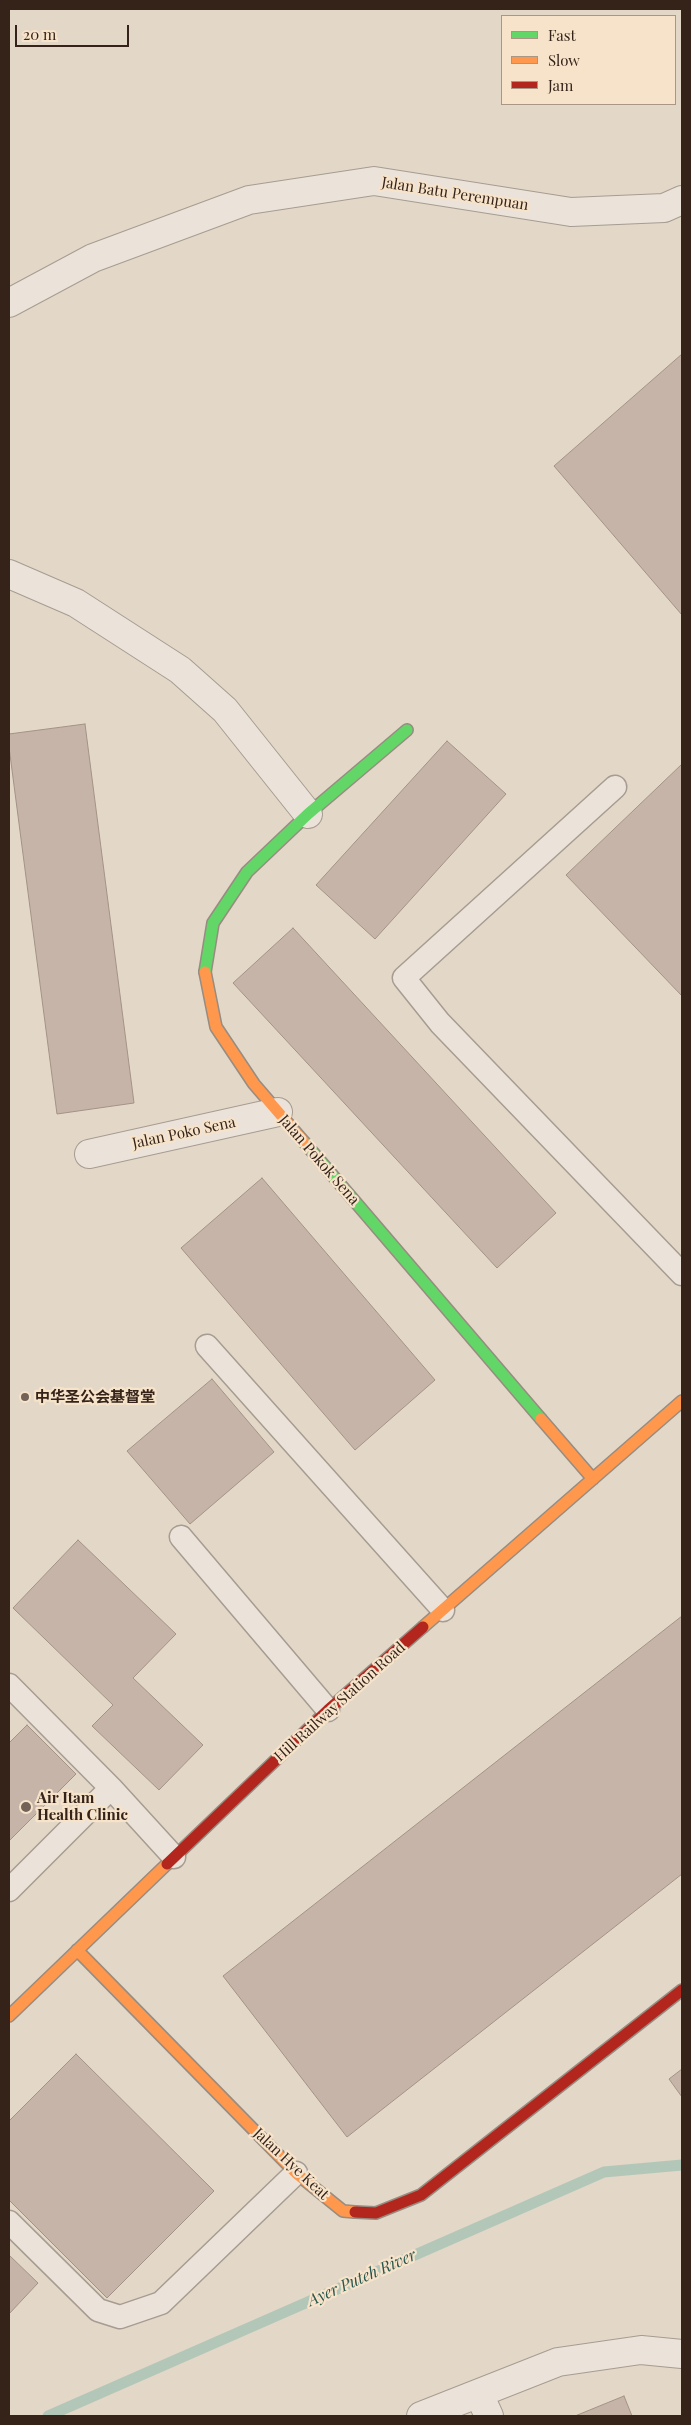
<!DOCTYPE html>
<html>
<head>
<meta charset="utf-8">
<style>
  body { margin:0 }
  #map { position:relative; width:691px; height:2425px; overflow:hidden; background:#e3d7c7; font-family:"Playfair Display",serif }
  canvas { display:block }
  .frame { position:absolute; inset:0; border:10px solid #35231a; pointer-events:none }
  .legend { position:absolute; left:501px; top:15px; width:175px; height:90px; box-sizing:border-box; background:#f6e3ca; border:1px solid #a99684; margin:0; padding:6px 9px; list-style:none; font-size:15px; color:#35231a }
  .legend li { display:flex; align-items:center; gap:10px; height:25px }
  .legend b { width:25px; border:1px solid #a99684 }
  .scale { position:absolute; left:15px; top:25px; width:114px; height:22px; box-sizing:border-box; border:2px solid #35231a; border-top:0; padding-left:6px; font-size:15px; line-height:18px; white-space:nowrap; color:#35231a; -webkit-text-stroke:4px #f6e3ca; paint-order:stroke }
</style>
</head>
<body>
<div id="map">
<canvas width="691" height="2425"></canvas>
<div class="frame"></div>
<ul class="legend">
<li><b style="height:6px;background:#63d668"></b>Fast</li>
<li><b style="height:6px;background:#ff974d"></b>Slow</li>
<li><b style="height:6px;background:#b3261e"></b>Jam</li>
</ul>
<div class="scale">20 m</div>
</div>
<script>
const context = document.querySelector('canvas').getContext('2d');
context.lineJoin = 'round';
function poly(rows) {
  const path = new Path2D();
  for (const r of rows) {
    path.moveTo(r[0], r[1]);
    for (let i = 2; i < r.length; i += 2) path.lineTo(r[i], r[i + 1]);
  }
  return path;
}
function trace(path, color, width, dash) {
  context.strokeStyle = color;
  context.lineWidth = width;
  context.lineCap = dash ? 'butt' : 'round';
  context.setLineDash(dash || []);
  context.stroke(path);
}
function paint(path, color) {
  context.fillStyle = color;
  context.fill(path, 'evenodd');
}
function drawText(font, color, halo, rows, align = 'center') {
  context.font = font + ' "Playfair Display","Noto Sans SC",serif';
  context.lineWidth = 4.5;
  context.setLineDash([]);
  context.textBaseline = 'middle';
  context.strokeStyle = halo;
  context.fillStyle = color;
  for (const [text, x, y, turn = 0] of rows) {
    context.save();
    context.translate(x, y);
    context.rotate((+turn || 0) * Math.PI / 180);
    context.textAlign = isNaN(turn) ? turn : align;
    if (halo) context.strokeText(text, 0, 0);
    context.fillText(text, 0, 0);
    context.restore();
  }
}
trace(poly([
  [48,2416,604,2172,682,2165]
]), '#b3c7b8', 11);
const building = poly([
  [682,354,682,615,554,466,682,354],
  [85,724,134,1103,57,1114,9,747,9,734,85,724],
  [447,741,506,794,375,939,316,885,447,741],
  [682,764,682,996,566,875,682,764],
  [293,928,556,1213,497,1268,233,983,293,928],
  [262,1178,435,1380,355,1450,181,1248,262,1178],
  [212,1379,274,1452,190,1524,127,1451,212,1379],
  [78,1540,176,1634,133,1678,203,1745,159,1790,92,1726,113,1705,13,1608,78,1540],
  [682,1616,682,1874,347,2137,223,1976,682,1616],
  [27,1725,76,1774,9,1841,9,1743,27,1725],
  [76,2054,214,2191,107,2298,9,2200,9,2121,76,2054],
  [682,2069,682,2097,669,2079,682,2069],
  [9,2255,38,2283,9,2314,9,2255],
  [624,2396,632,2416,575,2416,624,2396]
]);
paint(building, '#c6b4a8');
trace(building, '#a39287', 1);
const lane = poly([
  [615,787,404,978,440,1023,682,1274],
  [207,1346,443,1610],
  [181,1537,328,1710],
  [9,1685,111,1788,174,1857],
  [9,1890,111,1788],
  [9,2222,98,2310,120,2317,161,2303,296,2173]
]);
const street = poly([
  [9,303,93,258,249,200,374,181,571,212,664,208,682,200],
  [9,574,76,603,180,670,225,710,308,814],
  [89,1154,278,1112],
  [479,2394,489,2416],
  [421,2416,558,2362,641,2350,682,2354]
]);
const fast = poly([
  [205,972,213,923,247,872,308,814,407,730],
  [304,1142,541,1419]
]);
const slow = poly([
  [205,972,216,1027,254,1084,304,1142],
  [541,1419,593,1479],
  [423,1627,682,1401],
  [77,1950,296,2173,343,2211,355,2212],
  [9,2016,167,1864]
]);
const jam = poly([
  [167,1864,328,1710,423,1627],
  [355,2212,376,2213,421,2195,682,1990]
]);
trace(lane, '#a79c91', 25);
trace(street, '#a79c91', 30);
trace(fast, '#978c81', 14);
trace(slow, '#978c81', 14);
trace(jam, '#978c81', 14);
trace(lane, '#ebe3d9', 22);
trace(street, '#ebe3d9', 28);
trace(fast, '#63d668', 11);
trace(slow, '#ff974d', 11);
trace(jam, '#b3261e', 11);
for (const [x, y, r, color] of [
  [25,1397,5,"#726257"],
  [26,1807,6,"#726257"]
]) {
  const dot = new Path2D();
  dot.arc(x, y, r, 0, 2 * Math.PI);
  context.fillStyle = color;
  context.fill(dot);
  trace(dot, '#f6e3ca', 2);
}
drawText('15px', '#35231a', '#f6e3ca', [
  ["Jalan Batu Perempuan",455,194,9],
  ["Jalan Poko Sena",184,1133,-12],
  ["Jalan Pokok Sena",319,1160,49],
  ["Hill Railway Station Road",340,1702,-42],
  ["Jalan Hye Keat",291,2164,43]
]);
drawText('bold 15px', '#35231a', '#f6e3ca', [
  ["中华圣公会基督堂",35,1397],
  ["Air Itam",37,1798],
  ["Health Clinic",37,1815]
], 'left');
drawText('italic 16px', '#28554c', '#f6e3ca', [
  ["Ayer Puteh River",362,2278,-24]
]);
</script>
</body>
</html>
